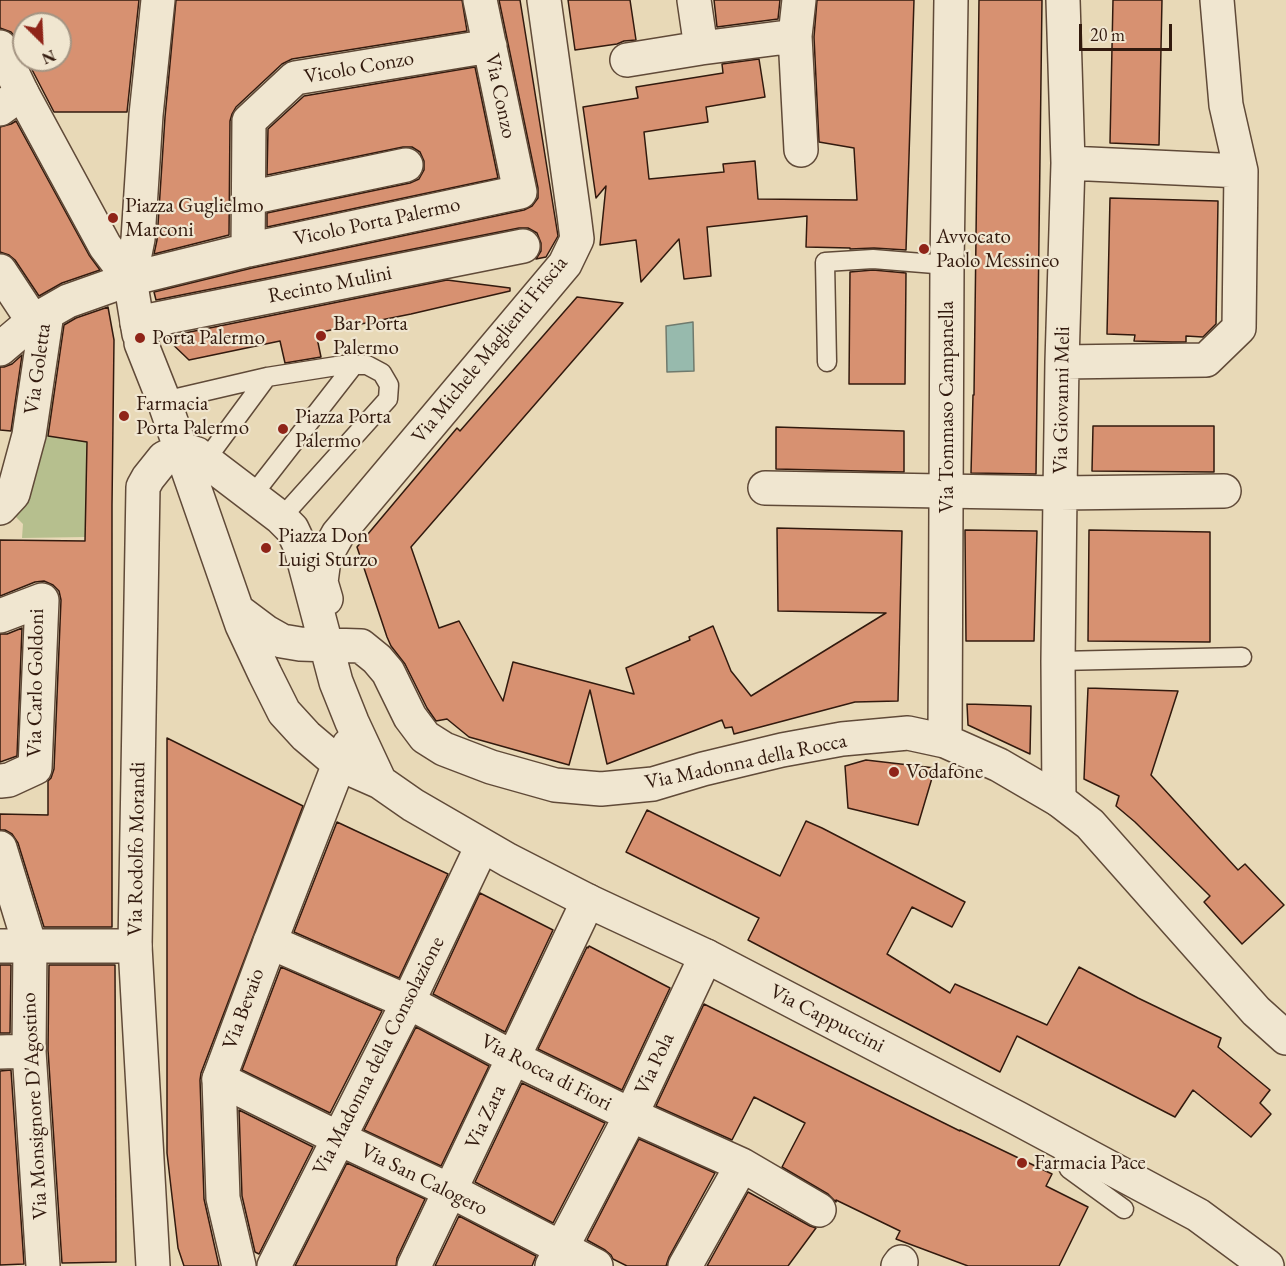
<!DOCTYPE html>
<html>
<head>
<meta charset="utf-8">
<style>
  body { margin:0 }
  #map { position:relative; width:1286px; height:1266px; overflow:hidden; background:#e8d9b7; font-family:"EB Garamond",serif }
  canvas { display:block }
  .north { position:absolute; left:12px; top:12px; width:60px; height:60px; box-sizing:border-box; background:#f0e6d0; border:2px solid #a49482; border-radius:50%; rotate:156deg; font-size:16px; font-weight:700; line-height:24px; text-align:center; color:#321a0e }
  .north::after { content:''; display:block; margin:auto; width:21px; height:27px; background:#8f2418; clip-path:polygon(50% 0,100% 100%,50% 72%,0 100%) }
  .scale { position:absolute; left:1079px; top:24px; width:93px; height:27px; box-sizing:border-box; border:3px solid #321a0e; border-top:0; padding-left:8px; font-size:18px; line-height:21px; white-space:nowrap; color:#321a0e; -webkit-text-stroke:4px #f0e6d0; paint-order:stroke }
</style>
</head>
<body>
<div id="map">
<canvas width="1286" height="1266"></canvas>
<div class="north">N</div>
<div class="scale">20 m</div>
</div>
<script>
const context = document.querySelector('canvas').getContext('2d');
context.lineJoin = 'round';
function paint(path, color) {
  context.fillStyle = color;
  context.fill(path, 'evenodd');
}
function poly(rows) {
  const path = new Path2D();
  for (const r of rows) {
    path.moveTo(r[0], r[1]);
    for (let i = 2; i < r.length; i += 2) path.lineTo(r[i], r[i + 1]);
  }
  return path;
}
function trace(path, color, width, dash) {
  context.strokeStyle = color;
  context.lineWidth = width;
  context.lineCap = dash ? 'butt' : 'round';
  context.setLineDash(dash || []);
  context.stroke(path);
}
function drawText(font, color, halo, rows, align = 'center') {
  context.font = font + ' "EB Garamond",serif';
  context.lineWidth = 4.5;
  context.setLineDash([]);
  context.textBaseline = 'middle';
  context.strokeStyle = halo;
  context.fillStyle = color;
  for (const [text, x, y, turn = 0] of rows) {
    context.save();
    context.translate(x, y);
    context.rotate((+turn || 0) * Math.PI / 180);
    context.textAlign = isNaN(turn) ? turn : align;
    if (halo) context.strokeText(text, 0, 0);
    context.fillText(text, 0, 0);
    context.restore();
  }
}
paint(poly([
  [52,394,77,394,88,422,85,537,22,538,23,524,14,515,46,436]
]), '#b6bf8e');
const water = poly([
  [693,322,694,371,667,372,666,326,693,322]
]);
paint(water, '#97baad');
trace(water, '#6f7a6d', 1.5);
const building = poly([
  [0,0,139,0,127,112,54,112,27,60,60,60,60,24,24,24,24,54,17,39,11,32,0,28,0,0],
  [176,0,462,0,467,31,292,59,282,64,236,107,232,114,230,121,229,235,154,254,157,240,165,117,176,0],
  [499,0,520,0,558,236,546,257,536,259,541,251,541,243,537,233,528,228,519,228,156,300,154,292,252,268,524,210,532,206,538,198,538,188,499,0],
  [568,0,630,0,636,40,624,41,617,44,575,50,568,0],
  [714,0,780,0,778,19,717,27,714,0],
  [817,0,914,0,906,250,874,248,850,249,850,248,806,247,807,216,707,227,711,276,684,279,679,239,641,282,636,240,600,245,606,186,596,198,583,107,638,98,636,87,723,73,722,64,759,59,765,97,706,107,708,122,644,132,649,179,724,172,723,164,755,161,758,199,857,200,854,148,819,142,814,37,817,0],
  [979,0,1042,0,1036,474,971,473,973,395,974,395,979,0],
  [1113,0,1162,0,1159,145,1110,143,1113,0],
  [475,67,498,178,267,227,267,213,410,183,419,179,424,170,424,161,420,152,412,147,403,147,267,175,268,129,304,96,475,67],
  [16,121,89,255,100,270,62,283,39,296,15,260,9,255,0,252,0,127,11,124,16,121],
  [1110,198,1218,201,1216,324,1203,337,1186,336,1186,342,1172,342,1134,341,1135,335,1107,334,1110,198],
  [873,270,906,273,905,384,849,384,850,272,873,270],
  [447,280,510,288,510,291,411,314,316,333,321,357,285,363,280,341,189,360,165,337,447,280],
  [577,297,623,303,411,547,439,628,459,621,503,701,513,662,634,694,626,668,690,640,689,637,713,626,731,671,751,696,886,613,778,611,777,528,902,531,898,701,855,702,734,734,732,727,725,728,722,720,607,764,590,690,569,765,469,737,447,719,436,721,427,708,405,664,391,646,387,637,357,547,457,428,460,431,577,297],
  [108,307,114,340,112,505,112,927,44,927,18,843,12,834,5,830,0,830,0,814,48,815,48,781,51,778,54,769,61,600,59,591,53,585,44,581,35,582,0,596,0,540,85,541,87,442,48,436,64,325,76,318,108,307],
  [22,355,11,431,0,430,0,367,4,367,12,364,22,355],
  [1093,426,1214,426,1214,472,1092,471,1093,426],
  [776,427,904,431,904,472,776,469,776,427],
  [965,530,1037,531,1034,641,966,641,965,530],
  [1089,530,1210,532,1210,642,1088,641,1089,530],
  [22,628,17,756,0,762,0,634,7,634,22,628],
  [1088,688,1178,691,1151,775,1238,870,1245,864,1284,905,1242,944,1204,902,1210,896,1135,822,1116,806,1119,796,1084,779,1088,688],
  [967,704,1031,706,1030,754,968,725,967,704],
  [167,738,303,806,201,1073,200,1080,204,1199,219,1266,184,1266,178,1248,167,1153,167,738],
  [866,760,935,768,918,825,848,808,845,766,866,760],
  [647,810,780,876,806,821,822,828,965,902,952,927,912,907,887,954,950,993,955,984,1047,1025,1079,967,1138,998,1221,1038,1218,1047,1270,1090,1260,1103,1271,1114,1251,1137,1193,1090,1175,1117,1017,1036,1000,1072,748,940,759,918,626,852,647,810],
  [337,822,448,874,399,978,294,932,337,822],
  [480,893,553,930,505,1032,433,994,480,893],
  [589,946,670,988,622,1090,538,1049,587,947,588,948,589,946],
  [0,965,11,965,10,1033,0,1033,0,965],
  [49,965,115,965,116,1262,62,1263,48,1050,49,965],
  [281,967,382,1011,330,1113,242,1070,281,967],
  [704,1004,960,1131,960,1130,1052,1174,1046,1186,1088,1207,1059,1266,968,1266,896,1239,900,1231,836,1200,836,1202,828,1194,782,1167,805,1123,754,1097,732,1140,656,1106,704,1004],
  [416,1027,489,1066,441,1166,364,1130,416,1027],
  [11,1070,24,1264,0,1265,0,1071,11,1070],
  [522,1083,605,1123,553,1223,475,1182,522,1083],
  [239,1110,313,1147,259,1254,255,1252,242,1196,239,1110],
  [639,1139,715,1173,669,1257,666,1266,627,1266,613,1259,611,1255,605,1250,587,1240,639,1139],
  [347,1163,425,1199,397,1258,396,1266,295,1266,347,1163],
  [748,1192,810,1226,816,1228,788,1266,707,1266,748,1192],
  [459,1216,536,1256,532,1266,435,1266,459,1216]
]);
paint(building, '#d79171');
trace(building, '#321a0e', 1.5);
const service = poly([
  [827,362,825,262,873,259,947,265],
  [164,401,267,377,343,365,367,365,382,373,389,385,388,399,281,518],
  [205,461,267,377],
  [252,496,354,365],
  [1058,661,1242,657],
  [1059,1141,1069,1169,1124,1209]
]);
const minor = poly([
  [694,0,701,48,795,36],
  [799,0,795,36,801,150],
  [627,60,701,48],
  [0,109,22,93],
  [1068,163,1241,171],
  [249,198,406,165],
  [248,250,249,121,295,78,490,46],
  [0,271,33,321,47,313],
  [137,323,523,246],
  [0,349,33,321],
  [1062,362,1206,360,1239,328,1241,171,1226,105,1217,0],
  [765,488,1060,493,1224,491],
  [0,508,13,494,29,435,47,313,68,301,130,279,248,250,520,192,480,0],
  [0,616,42,600,35,768,9,780,0,781],
  [1059,800,1058,661,1060,493,1062,362,1068,163,1063,0],
  [0,848,30,946,29,1051,43,1266],
  [270,942,408,1002,514,1058,631,1115,742,1165,819,1210],
  [0,946,135,946],
  [0,1052,29,1051],
  [219,1079,338,1138,451,1191,596,1266],
  [274,1266,408,1002,482,846],
  [414,1266,588,901],
  [552,1266,631,1115,706,956],
  [685,1266,742,1165],
  [898,1266,901,1262]
]);
const tertiary = poly([
  [0,47,22,93,105,246,130,279],
  [139,334,130,279,138,239,146,115,158,0],
  [141,343,164,401,242,625,265,674,284,712,306,736,339,764,380,782,413,805,508,860,588,901,706,956,1017,1118,1198,1215,1267,1266],
  [326,599,321,582,324,559,338,534,565,264,577,239,574,215,544,0],
  [238,611,266,632,282,641,300,644,361,646,377,659,388,672,410,717,425,737,444,749,491,767,555,785,601,789,653,784,703,769,782,750,842,739,908,733,945,741,999,765,1059,800,1090,824,1256,1011,1286,1038],
  [945,741,947,265,951,0],
  [153,1266,135,946,143,487,148,478,164,458,182,449,197,454,281,518,292,529,300,546,336,682,352,722,380,782],
  [239,1266,223,1198,219,1079,270,942,339,764,349,745]
]);
trace(service, '#604a38', 21);
trace(minor, '#604a38', 36);
trace(tertiary, '#604a38', 36);
trace(service, '#f0e6d0', 18);
trace(minor, '#f0e6d0', 33);
trace(tertiary, '#f0e6d0', 33);
for (const [x, y, r, color] of [
  [113,218,6,"#8f2418"],
  [924,249,6,"#8f2418"],
  [321,336,6,"#8f2418"],
  [140,338,6,"#8f2418"],
  [124,416,6,"#8f2418"],
  [283,429,6,"#8f2418"],
  [266,548,6,"#8f2418"],
  [894,772,6,"#8f2418"],
  [1022,1163,6,"#8f2418"]
]) {
  const dot = new Path2D();
  dot.arc(x, y, r, 0, 2 * Math.PI);
  context.fillStyle = color;
  context.fill(dot);
  trace(dot, '#f0e6d0', 2);
}
drawText('21px', '#321a0e', '#f0e6d0', [
  ["Vicolo Conzo",359,68,-10],
  ["Via Conzo",500,96,78],
  ["Vicolo Porta Palermo",377,222,-12],
  ["Recinto Mulini",330,285,-11],
  ["Via Michele Maglienti Friscia",490,350,-51],
  ["Via Goletta",38,369,-82],
  ["Via Giovanni Meli",1062,400,-89],
  ["Via Tommaso Campanella",947,407,-90],
  ["Via Carlo Goldoni",36,683,-89],
  ["Via Madonna della Rocca",746,762,-12],
  ["Via Rodolfo Morandi",137,849,-89],
  ["Via Bevaio",244,1009,-70],
  ["Via Cappuccini",827,1019,27],
  ["Via Madonna della Consolazione",379,1056,-63],
  ["Via Pola",655,1064,-65],
  ["Via Rocca di Fiori",546,1073,27],
  ["Via Monsignore D'Agostino",35,1106,-93],
  ["Via Zara",486,1117,-65],
  ["Via San Calogero",424,1180,26]
]);
drawText('21px', '#321a0e', '#f0e6d0', [
  ["Piazza Guglielmo",125,206],
  ["Marconi",125,230],
  ["Avvocato",936,237],
  ["Paolo Messineo",936,261],
  ["Bar Porta",333,324],
  ["Palermo",333,348],
  ["Porta Palermo",152,338],
  ["Farmacia",136,404],
  ["Porta Palermo",136,428],
  ["Piazza Porta",295,417],
  ["Palermo",295,441],
  ["Piazza Don",278,536],
  ["Luigi Sturzo",278,560],
  ["Vodafone",906,772],
  ["Farmacia Pace",1034,1163]
], 'left');
</script>
</body>
</html>
